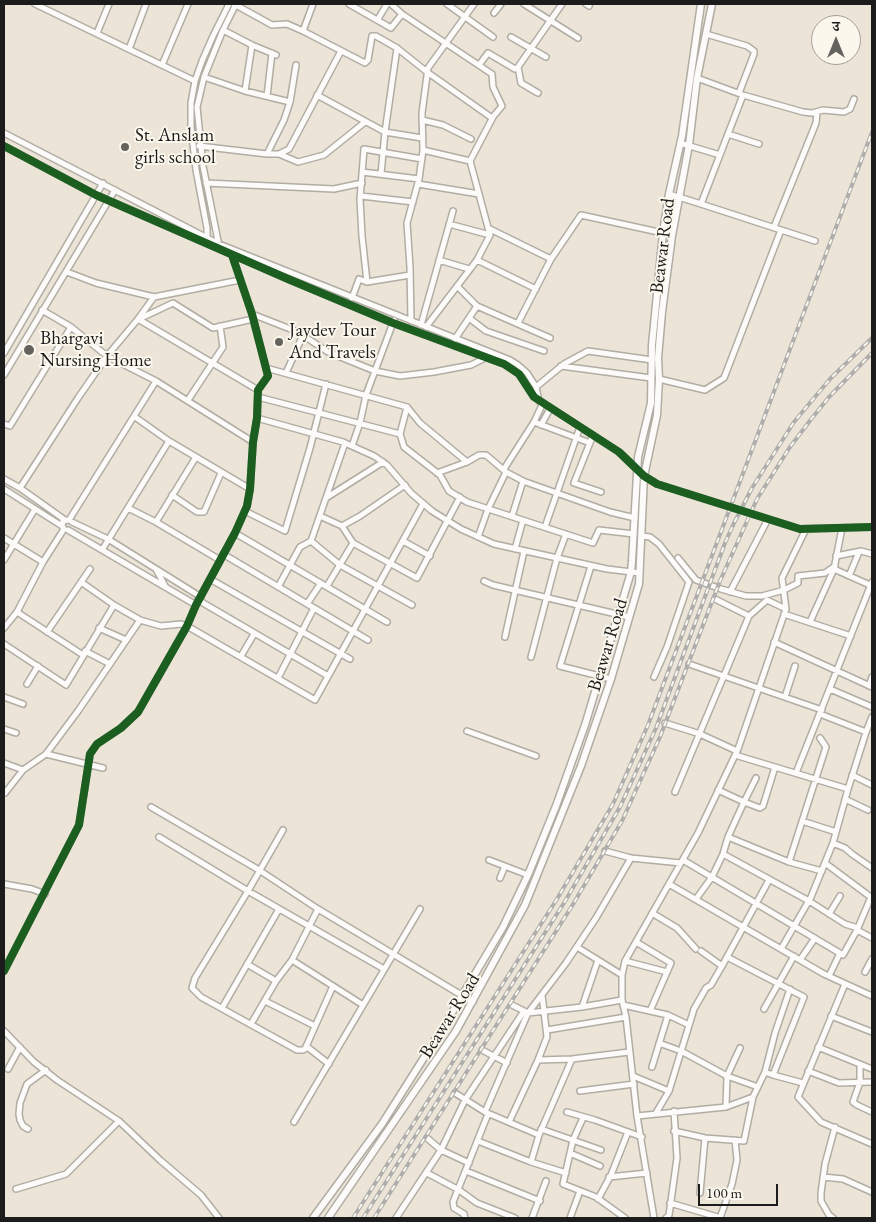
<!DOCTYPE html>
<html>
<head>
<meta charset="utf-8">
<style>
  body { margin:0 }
  #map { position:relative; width:876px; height:1222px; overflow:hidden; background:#ebe4d7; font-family:"EB Garamond","Noto Serif Devanagari",serif }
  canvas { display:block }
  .frame { position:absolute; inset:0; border:5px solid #1c1c1c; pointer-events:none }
  .north { position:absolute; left:811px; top:15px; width:50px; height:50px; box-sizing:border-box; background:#fbf7ec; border:1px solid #a29f99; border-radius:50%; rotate:0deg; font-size:14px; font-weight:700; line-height:20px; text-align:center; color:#1c1c1c }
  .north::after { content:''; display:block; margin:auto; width:18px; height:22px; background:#64625d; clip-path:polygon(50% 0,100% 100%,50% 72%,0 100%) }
  .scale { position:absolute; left:698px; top:1184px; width:80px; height:22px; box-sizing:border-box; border:2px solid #1c1c1c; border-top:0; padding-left:6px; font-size:15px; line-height:18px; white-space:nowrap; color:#1c1c1c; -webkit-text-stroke:4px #fbf7ec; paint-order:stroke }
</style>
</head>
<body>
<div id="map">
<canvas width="876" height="1222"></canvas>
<div class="frame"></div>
<div class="north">उ</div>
<div class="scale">100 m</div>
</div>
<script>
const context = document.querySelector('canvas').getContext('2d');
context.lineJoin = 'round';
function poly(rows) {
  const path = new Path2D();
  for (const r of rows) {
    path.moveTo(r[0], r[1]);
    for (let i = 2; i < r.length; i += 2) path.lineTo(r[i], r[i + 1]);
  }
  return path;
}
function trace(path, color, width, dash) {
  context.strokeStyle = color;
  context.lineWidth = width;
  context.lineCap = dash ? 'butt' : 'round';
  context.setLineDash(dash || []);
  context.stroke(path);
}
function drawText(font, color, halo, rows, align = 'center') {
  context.font = font + ' "EB Garamond",serif';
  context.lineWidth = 4;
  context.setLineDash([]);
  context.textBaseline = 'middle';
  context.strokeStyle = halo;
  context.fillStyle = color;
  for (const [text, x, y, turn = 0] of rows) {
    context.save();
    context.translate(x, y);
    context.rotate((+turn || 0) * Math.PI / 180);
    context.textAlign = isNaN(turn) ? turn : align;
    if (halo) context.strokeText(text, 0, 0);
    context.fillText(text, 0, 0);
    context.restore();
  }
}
const minor = poly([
  [35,4,195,81],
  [234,4,272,25,287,24,303,31,365,63,368,60,372,36,376,36,397,48,427,72,492,118,502,106,493,87,492,74,402,14,391,28,349,4],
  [391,4,402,14],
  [447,4,493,37],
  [524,4,578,38],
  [586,4,589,6],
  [494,13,501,4],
  [378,19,387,4],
  [223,30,252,45,276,55],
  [303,31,313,4],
  [97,33,109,4],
  [706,34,747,46,754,51,754,54,739,93],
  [511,37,546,57],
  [129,49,146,4],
  [162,65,188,4],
  [479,65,488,53,515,69,518,67],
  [204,77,245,91,290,102],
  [697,78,743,95,803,112,812,113,823,110,844,112,850,109,854,99],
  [245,91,252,45],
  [538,93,521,83,518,67,562,4],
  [317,95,385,132,422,138],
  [267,96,272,53],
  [422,120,443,125,471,139],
  [4,133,219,244,510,360,518,365,527,373,536,387,539,401],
  [728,134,759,144],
  [680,143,720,155],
  [4,146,96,195,288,279,393,323,504,364,519,374,534,397,619,452,644,476,657,484,800,529,872,527],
  [199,146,267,154,279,154,289,149,341,51],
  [423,150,470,161],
  [267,154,284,120,290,102,296,65],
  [279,154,298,162,324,155,365,122],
  [362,172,419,179],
  [381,174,385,132,397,48],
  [206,183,334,189,362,183],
  [418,184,479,194],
  [669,194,701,204,743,95],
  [361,196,413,202],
  [701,204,815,241],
  [449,224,490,235],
  [774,227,816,123,817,112],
  [490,229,551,259],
  [207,241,207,228,196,170,191,127,191,103,195,81,202,61,213,36,229,4],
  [219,246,203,166,197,107,204,77,223,30,236,4],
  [439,260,469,269],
  [477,260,536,289],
  [67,272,96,283,154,297,240,280],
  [410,275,367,282,362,236,360,199,364,149,422,159],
  [457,286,477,306,550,338],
  [352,298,359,279,367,282],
  [42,310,71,327,107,356,156,381,253,442],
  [252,314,298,332,328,352,375,371,400,376,434,372,471,365,487,357],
  [469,318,486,331,544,351],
  [138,319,258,390],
  [139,319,173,303,213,328,253,319],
  [411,321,410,267,407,223,419,179,423,150,422,113,428,68,474,4],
  [518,323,551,259,581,215,663,233],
  [421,325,453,211],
  [426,327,477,260,490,235,470,161,493,117],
  [455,339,477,306],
  [4,353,103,183],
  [561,366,651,378],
  [266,368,407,407,420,423,467,462],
  [286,373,303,335],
  [4,375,115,190],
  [659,379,705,390,724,378,781,230],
  [536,387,564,364,588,351,652,360],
  [258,397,400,434],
  [188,400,223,347,220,326],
  [407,407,400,434,404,447,440,475,449,491,467,502,593,543,599,530,634,534],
  [135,417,169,441,250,489],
  [257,418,343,442,374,456,387,465,411,493,432,511,461,529,494,544,607,569,640,573],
  [534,422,590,443],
  [4,424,10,426,71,327],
  [541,425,550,409],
  [593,435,574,483,601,492],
  [352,446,360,423,366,395,394,320],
  [504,469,534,422,543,403],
  [437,473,467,462,479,455,486,455,506,472,523,481,610,512,635,518],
  [4,479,20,488,65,520],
  [20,488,78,398,107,356,138,319,154,297],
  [4,489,62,526],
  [172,495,197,512,204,512,221,473],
  [326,498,383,462],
  [128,508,156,522,220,560],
  [245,511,285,531,310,448,326,384],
  [320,516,342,526,353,543,417,578,460,497],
  [512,516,523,481],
  [72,522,108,539,201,597],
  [156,522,196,457],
  [342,526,360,516,405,485],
  [545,527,580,427],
  [64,529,62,526,63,521,69,520,156,381],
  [68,530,196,605],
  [235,533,387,622],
  [642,536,650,537,659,544,689,582,667,647,654,677],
  [478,537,488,509,506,472],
  [4,538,43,562],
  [311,541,340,565,412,605],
  [403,541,430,556],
  [515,549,523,520],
  [102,550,169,441],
  [223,554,368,640],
  [836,556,861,551,872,554],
  [678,558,696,580,721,589,746,596,762,596,784,590,798,583,798,576,825,573,835,566],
  [4,560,35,509],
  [591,566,560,666,611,679],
  [156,569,165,586],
  [834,569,872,586],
  [849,576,859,552],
  [210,579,350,659],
  [484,581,493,585,629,617],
  [81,582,114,605,140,620,161,626,181,624,187,626,315,700,423,504],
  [327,586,353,543],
  [278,587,300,547,311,541,345,443],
  [730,592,768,519],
  [715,599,749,616,767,600,786,609],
  [198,600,328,676],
  [307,604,321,583],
  [17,612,83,655],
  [784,614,851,636],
  [810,622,834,569,842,528],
  [4,628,17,612,43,562,64,529],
  [99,628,126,640],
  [47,632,90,569],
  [505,637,524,551],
  [774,642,872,687],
  [4,644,66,685,114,605],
  [85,651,110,664],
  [241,656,254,634],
  [531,657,557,558,566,534],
  [689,664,822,710],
  [278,678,314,608],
  [27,684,38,666],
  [869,686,872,677],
  [830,689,872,707],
  [4,697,23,704],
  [785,697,795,666],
  [820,714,866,732],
  [665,723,700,734,737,751],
  [4,729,16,733],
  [467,731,536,756],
  [46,754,78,711,140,620],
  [735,755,848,789],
  [4,763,23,770,46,754,103,768],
  [796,773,872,582],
  [852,775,872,785],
  [756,778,744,802,760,808,763,806,775,767],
  [675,792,749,616],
  [4,793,5,793,23,770],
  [845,799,868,810],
  [151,807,259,870,318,909,473,1002],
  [802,821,836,832],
  [283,830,248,891,195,978,192,988,201,997,297,1050,303,1050,305,1049,333,986],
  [159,837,248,891,384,969],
  [728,837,789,862,822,871],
  [833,843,845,848,852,854,872,868],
  [605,851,631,858,681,863],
  [723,854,809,901,845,924,858,928],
  [489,860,528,875],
  [683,860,843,955,857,930,871,897],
  [789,862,826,747,820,738],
  [825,863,872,898],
  [500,878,505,866],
  [4,884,32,889,45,894],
  [669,884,824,974,872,996],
  [696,899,712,877,723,854,728,837,744,802,718,790],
  [652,913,677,928,696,949],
  [829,914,840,896],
  [857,930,872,938],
  [636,942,671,963,650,1011],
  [577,947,622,975],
  [781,949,811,897,833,843,848,789,866,732,872,717],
  [701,951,722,966],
  [292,960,363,1005],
  [800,960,815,938],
  [625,961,667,972],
  [247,964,276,981],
  [4,971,79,825,90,754,97,744,121,728,138,712,187,626,196,605,235,533,247,506,250,489,253,442,257,418,258,390,268,376,252,314,232,255],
  [865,972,872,959],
  [829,976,840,953],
  [845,984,798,1097,821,1122,872,1144],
  [265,1001,315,1026],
  [512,1005,528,1013,582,1007,622,1000],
  [623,1005,668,1015,689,1025],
  [582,1007,598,960],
  [222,1008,279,909],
  [764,1009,794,956],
  [831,1016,872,1032],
  [251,1024,276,981,292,960,318,909],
  [547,1030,626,1017],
  [4,1031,34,1062,57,1080,119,1121,160,1160,201,1195,219,1218],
  [659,1043,681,1051,727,1076,758,1087],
  [306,1046,329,1064],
  [818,1047,872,1069],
  [482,1050,507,1063],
  [538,1060,547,1037,542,995],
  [860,1064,860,1082,853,1102,857,1105,872,1112],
  [652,1067,668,1015],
  [8,1069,20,1047],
  [808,1071,839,1083,872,1082],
  [765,1072,775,1033,790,989],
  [773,1075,803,1083],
  [633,1076,669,1091],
  [580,1091,634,1084],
  [455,1093,485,1112,539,1135],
  [726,1107,727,1076,740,1048],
  [485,1112,528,1013,566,963,596,918,631,858],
  [567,1112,595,1120,642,1137],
  [656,1113,669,1091,694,1009,706,988,711,985,722,966,769,880],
  [637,1116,726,1107,753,1097],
  [583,1118,573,1140,563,1184,596,1197,625,1218],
  [294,1122,420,909],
  [509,1122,538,1060,572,1059,629,1052],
  [28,1129,23,1126,20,1120,19,1114,20,1103,27,1084,46,1070],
  [541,1129,601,1150],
  [674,1131,705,1138,744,1141,753,1097,765,1072,773,1075,804,997,727,957],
  [427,1138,441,1150,469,1163],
  [478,1141,531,1162,566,1173],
  [570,1153,600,1166],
  [531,1162,539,1135,572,1059],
  [466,1171,540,1201],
  [427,1173,459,1190,477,1203,515,1218],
  [609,1177,647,1173],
  [823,1177,843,1179,872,1192],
  [16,1189,66,1174,119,1121],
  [700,1193,705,1138],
  [598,1199,611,1175,628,1132],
  [670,1203,721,1218],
  [396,1218,441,1150,465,1100,524,1011],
  [465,1218,464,1214,454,1208,453,1202,488,1114],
  [532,1218,546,1181],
  [570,1218,580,1191],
  [654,1218,637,1116,626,1017,622,1000,622,975,625,961,698,833,738,749,786,609,782,578,806,529],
  [666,1218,669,1215,677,1158,674,1111],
  [720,1218,732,1184,737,1160,735,1140],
  [833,1218,829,1215,821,1201,821,1193,825,1164,835,1127]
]);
const major = poly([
  [313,1218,382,1124,444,1026,503,927,528,875,556,806,585,725,631,572,632,561,638,457,651,403,652,345,663,233,669,194,682,136,701,4],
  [328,1218,456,1031,525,905,581,766,611,679,639,584,644,476,657,415,659,379,658,358,662,312,672,236,689,145,697,78,712,4]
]);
trace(minor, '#b1ada5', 8);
trace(major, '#b1ada5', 9);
trace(minor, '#fcfbf9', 5);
trace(major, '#fcfbf9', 6);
const rail = poly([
  [353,1218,557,899,613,804,648,725,872,132],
  [363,1218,564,903,620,807,656,728,725,543,734,523,752,488,794,422,830,379,872,338],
  [374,1218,572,906,622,821,660,737,720,581,757,499,790,447,809,422,829,397,872,353]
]);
trace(rail, '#afaeac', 4);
trace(rail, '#fbf7ec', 2, [5.5]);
trace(poly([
  [4,146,96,195,288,279,393,323,504,364,519,374,534,397,619,452,644,476,657,484,800,529,872,527],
  [4,971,79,825,90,754,97,744,121,728,138,712,187,626,196,605,235,533,247,506,250,489,253,442,257,418,258,390,268,376,252,314,232,255]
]), '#1b5e20', 8);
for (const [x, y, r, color] of [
  [125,147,5,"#64625d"],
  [279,342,5,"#64625d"],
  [29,350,6,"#64625d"]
]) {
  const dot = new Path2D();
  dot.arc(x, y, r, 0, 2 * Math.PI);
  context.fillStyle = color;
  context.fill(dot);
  trace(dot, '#fbf7ec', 2);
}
drawText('19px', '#1c1c1c', '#fbf7ec', [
  ["St. Anslam",135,136],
  ["girls school",135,158],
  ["Jaydev Tour",289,331],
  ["And Travels",289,353],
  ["Bhargavi",40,339],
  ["Nursing Home",40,361]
], 'left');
drawText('19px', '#1c1c1c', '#fbf7ec', [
  ["Beawar Road",663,246,-83],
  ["Beawar Road",608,645,-73],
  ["Beawar Road",450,1016,-58]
]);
</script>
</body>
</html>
